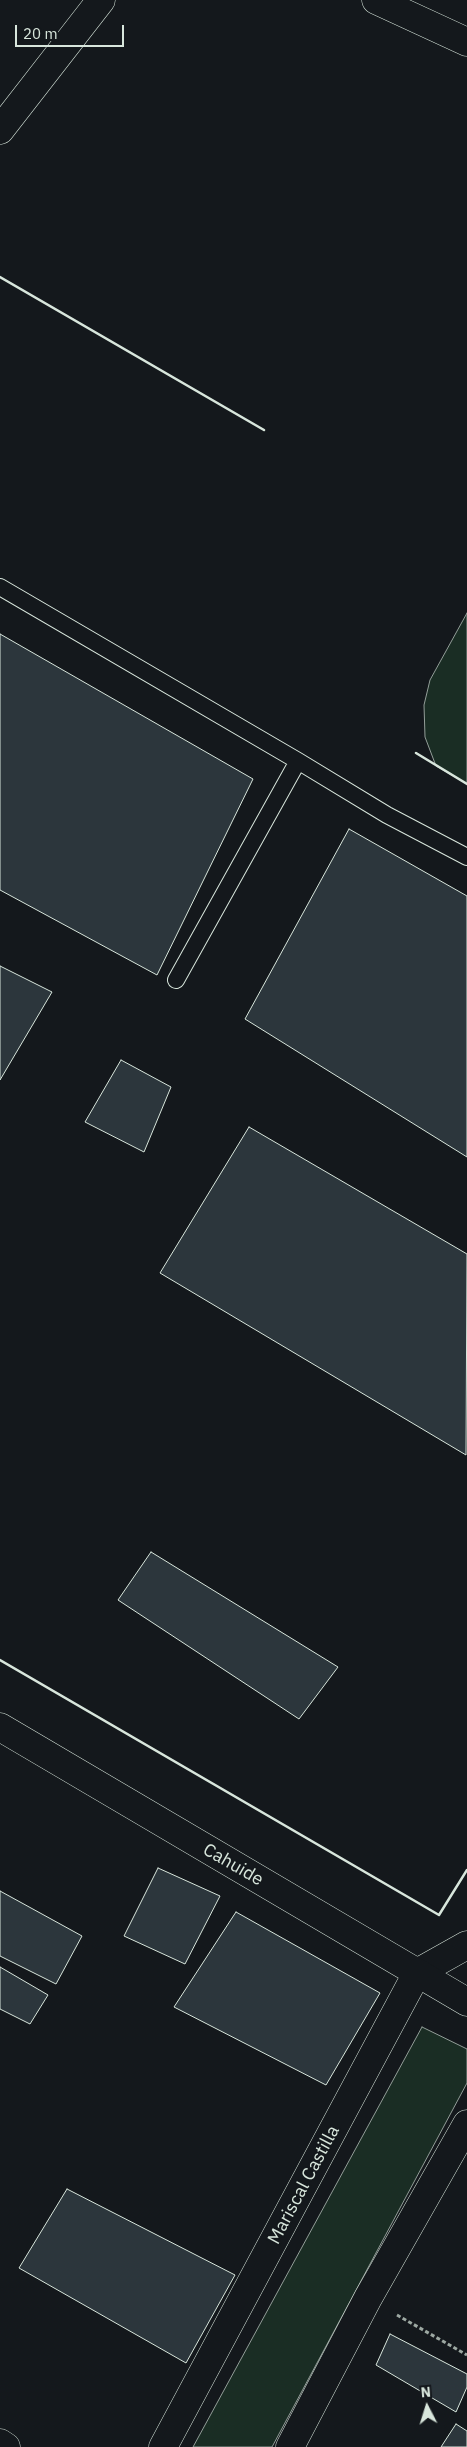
<!DOCTYPE html>
<html>
<head>
<meta charset="utf-8">
<style>
  body { margin:0 }
  #map { position:relative; width:467px; height:2447px; overflow:hidden; background:#14181c; font-family:"IBM Plex Sans",sans-serif }
  canvas { display:block }
  .north { position:absolute; left:402px; top:2382px; width:50px; height:50px; -webkit-text-stroke:4px #14181c; paint-order:stroke; rotate:355deg; font-size:14px; font-weight:700; line-height:20px; text-align:center; color:#d8e6dc }
  .north::after { content:''; display:block; margin:auto; width:18px; height:22px; background:#d8e6dc; clip-path:polygon(50% 0,100% 100%,50% 72%,0 100%) }
  .scale { position:absolute; left:15px; top:25px; width:109px; height:22px; box-sizing:border-box; border:2px solid #d8e6dc; border-top:0; padding-left:6px; font-size:15px; line-height:18px; white-space:nowrap; color:#d8e6dc; -webkit-text-stroke:4px #14181c; paint-order:stroke }
</style>
</head>
<body>
<div id="map">
<canvas width="467" height="2447"></canvas>
<div class="north">N</div>
<div class="scale">20 m</div>
</div>
<script>
const context = document.querySelector('canvas').getContext('2d');
context.lineJoin = 'round';
function paint(path, color) {
  context.fillStyle = color;
  context.fill(path, 'evenodd');
}
function poly(rows) {
  const path = new Path2D();
  for (const r of rows) {
    path.moveTo(r[0], r[1]);
    for (let i = 2; i < r.length; i += 2) path.lineTo(r[i], r[i + 1]);
  }
  return path;
}
function trace(path, color, width, dash) {
  context.strokeStyle = color;
  context.lineWidth = width;
  context.lineCap = dash ? 'butt' : 'round';
  context.setLineDash(dash || []);
  context.stroke(path);
}
function drawText(font, color, halo, rows, align = 'center') {
  context.font = font + ' "IBM Plex Sans",sans-serif';
  context.lineWidth = 4;
  context.setLineDash([]);
  context.textBaseline = 'middle';
  context.strokeStyle = halo;
  context.fillStyle = color;
  for (const [text, x, y, turn = 0] of rows) {
    context.save();
    context.translate(x, y);
    context.rotate((+turn || 0) * Math.PI / 180);
    context.textAlign = isNaN(turn) ? turn : align;
    if (halo) context.strokeText(text, 0, 0);
    context.fillText(text, 0, 0);
    context.restore();
  }
}
const green = poly([
  [467,613,467,784,436,766,425,737,424,705,430,680,467,613],
  [422,2027,467,2049,467,2083,272,2447,193,2447,422,2027]
]);
paint(green, '#1a2d24');
trace(green, '#939e99', 1);
const building = poly([
  [0,634,253,779,157,975,0,890,0,634],
  [349,829,467,896,467,1157,245,1019,349,829],
  [0,966,52,992,0,1080,0,966],
  [121,1060,171,1087,144,1152,85,1122,121,1060],
  [249,1127,467,1254,466,1455,160,1273,249,1127],
  [151,1552,338,1667,299,1719,118,1600,151,1552],
  [158,1868,220,1896,185,1964,124,1936,158,1868],
  [0,1891,82,1936,56,1984,0,1956,0,1891],
  [236,1912,380,1993,326,2085,174,2007,236,1912],
  [0,1967,48,1995,30,2024,0,2009,0,1967],
  [67,2189,235,2275,186,2363,19,2268,67,2189],
  [390,2334,467,2374,467,2387,456,2412,376,2365,390,2334],
  [456,2424,467,2431,467,2447,441,2447,456,2424]
]);
paint(building, '#2c363c');
trace(building, '#d8e6dc', 1);
const service = poly([
  [0,587,298,761,387,815,467,857],
  [176,980,298,761]
]);
const minor = poly([
  [376,0,467,42],
  [0,130,101,0],
  [417,1973,467,1945],
  [0,2443,6,2447]
]);
const secondary = poly([
  [0,1727,467,2002],
  [163,2447,417,1973],
  [290,2447,368,2298,467,2124]
]);
trace(service, '#d8e6dc', 18);
trace(minor, '#d8e6dc', 29);
trace(secondary, '#d8e6dc', 29);
trace(poly([
  [397,2315,467,2355]
]), '#9da8a2', 3, [4, 2.5]);
trace(service, '#14181c', 16);
trace(minor, '#14181c', 28);
trace(secondary, '#14181c', 28);
trace(poly([
  [0,277,264,430],
  [416,753,467,784],
  [0,1660,439,1915,467,1870]
]), '#d8e6dc', 2.5);
drawText('18px', '#d8e6dc', '#14181c', [
  ["Cahuide",233,1865,30],
  ["Mariscal Castilla",304,2185,-62]
]);
</script>
</body>
</html>
